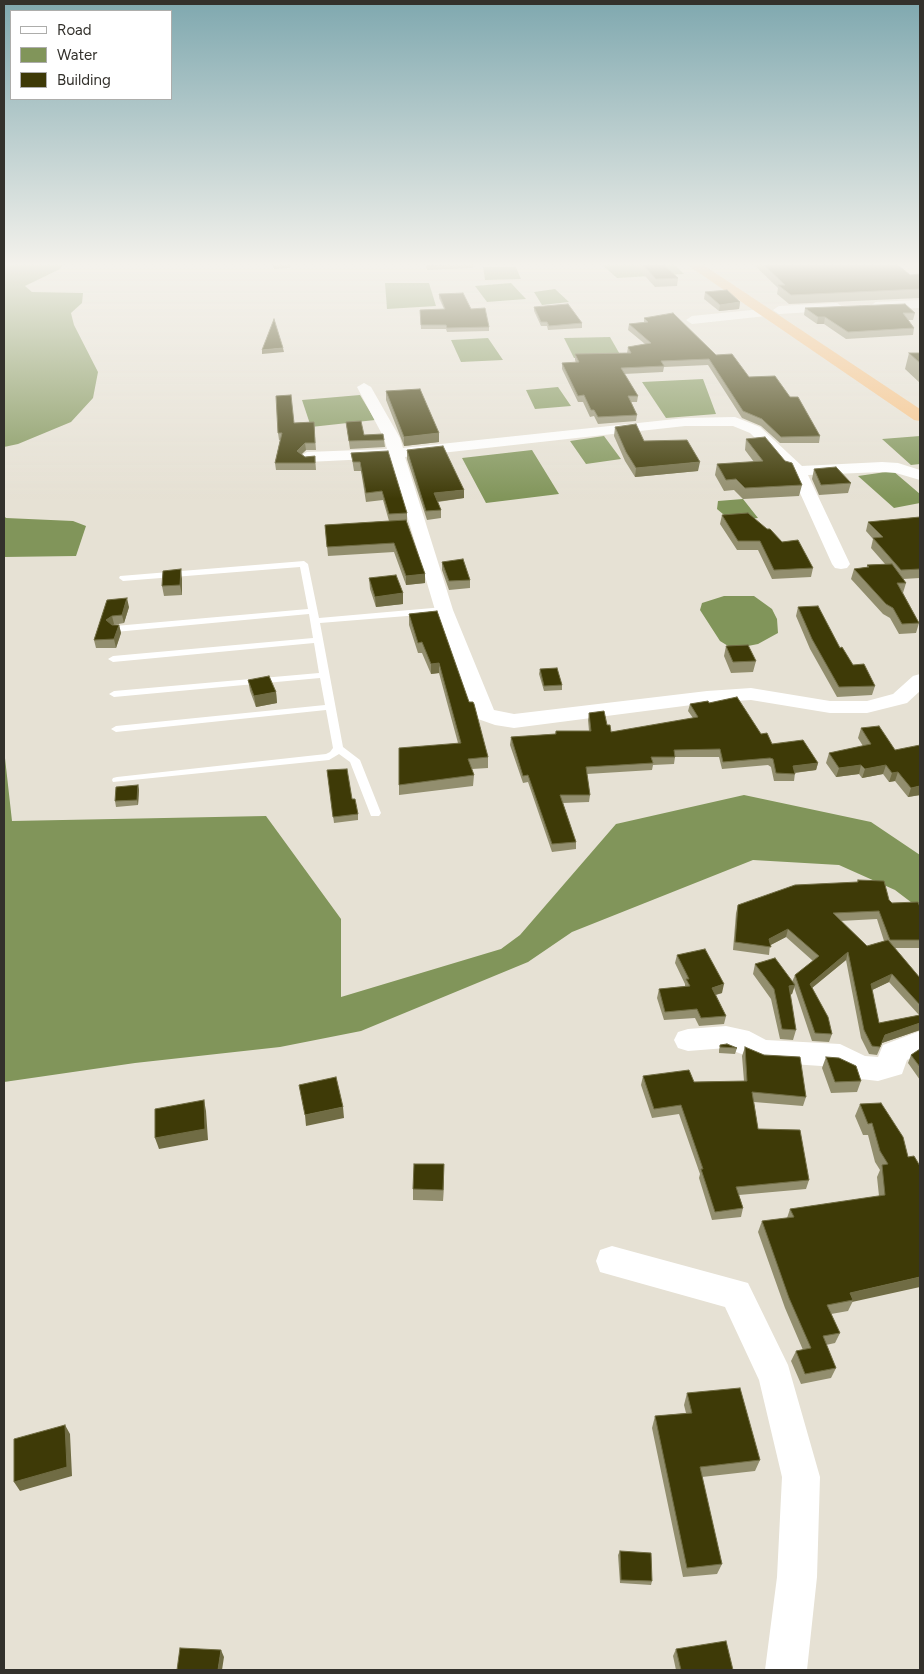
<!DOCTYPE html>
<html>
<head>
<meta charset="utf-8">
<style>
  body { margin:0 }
  #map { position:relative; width:924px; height:1674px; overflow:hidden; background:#e6e1d4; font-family:Figtree,sans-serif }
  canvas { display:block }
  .frame { position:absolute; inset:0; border:5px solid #33312c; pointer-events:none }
  .legend { position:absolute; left:10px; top:10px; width:162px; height:90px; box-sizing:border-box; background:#fff; border:1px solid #adadab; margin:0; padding:6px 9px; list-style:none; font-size:15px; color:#33312c }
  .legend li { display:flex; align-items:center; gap:10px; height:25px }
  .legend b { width:25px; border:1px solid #adadab }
</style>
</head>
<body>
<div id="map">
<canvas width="924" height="1674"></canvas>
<div class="frame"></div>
<ul class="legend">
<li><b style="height:6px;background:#fff"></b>Road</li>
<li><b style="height:14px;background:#81955a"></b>Water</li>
<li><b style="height:14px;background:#3e3a07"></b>Building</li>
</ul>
</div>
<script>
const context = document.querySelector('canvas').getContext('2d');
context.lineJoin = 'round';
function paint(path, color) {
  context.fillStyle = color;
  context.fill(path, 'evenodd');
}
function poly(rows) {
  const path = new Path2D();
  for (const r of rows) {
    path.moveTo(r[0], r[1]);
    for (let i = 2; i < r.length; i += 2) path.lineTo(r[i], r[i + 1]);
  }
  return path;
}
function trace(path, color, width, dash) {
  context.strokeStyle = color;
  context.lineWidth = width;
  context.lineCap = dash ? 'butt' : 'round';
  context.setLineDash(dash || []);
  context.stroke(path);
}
paint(poly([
  [4,264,64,264,60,269,25,286,32,292,83,293,82,303,71,313,74,325,98,372,93,398,71,422,18,444,4,447],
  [601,264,674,264,684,274,617,278],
  [483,267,516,267,521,279,485,280],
  [385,283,429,283,436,306,387,309],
  [511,283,526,299,487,302,475,286],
  [555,289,569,302,542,305,534,292],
  [610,337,622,358,574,358,564,338],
  [488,338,503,360,461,362,451,340],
  [703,379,716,414,666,418,642,382],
  [558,387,571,406,535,409,526,390],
  [360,395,375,420,311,427,302,400],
  [604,436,621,459,586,464,570,441],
  [920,436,920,464,911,465,882,439],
  [532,450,559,494,486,503,462,458],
  [893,471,920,494,920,503,894,508,858,476],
  [743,499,758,518,730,520,717,509,718,501],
  [4,516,6,518,73,521,86,526,76,556,4,557],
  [724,596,754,596,772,609,777,619,778,633,758,644,733,649,720,641,700,610,702,603],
  [4,749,12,821,266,816,341,919,341,997,501,949,520,935,616,824,744,795,871,822,920,855,920,909,895,890,839,865,753,860,572,932,528,962,361,1031,280,1047,135,1063,4,1082]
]), '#81955a');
paint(poly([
  [304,561,308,564,319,618,444,607,448,610,444,613,320,623,343,747,360,760,381,813,379,816,371,816,350,762,339,754,329,760,113,782,112,780,113,778,117,777,326,754,330,752,333,748,326,710,116,732,111,729,116,726,325,705,320,678,114,697,109,694,114,691,319,673,314,643,113,662,108,659,113,656,313,638,309,614,115,632,110,629,115,626,308,609,300,567,123,581,119,578,120,576,304,561]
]), '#fff');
paint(poly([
  [920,300,920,308,876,310,870,306,876,302,920,300],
  [837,303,843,307,841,310,779,314,773,310,779,306,837,303],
  [762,309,766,310,768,313,766,316,692,324,686,320,692,316,762,309],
  [364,383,371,387,400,438,403,448,685,418,735,417,760,427,802,466,882,462,898,463,920,470,920,480,896,473,882,472,808,475,850,564,847,568,841,569,835,568,832,564,791,473,750,433,733,426,685,426,405,457,453,610,494,710,514,714,707,691,751,688,830,701,867,701,893,694,913,676,920,674,920,691,907,703,867,713,830,713,751,700,707,703,514,728,495,725,478,719,468,699,435,610,390,458,307,462,299,457,307,452,387,449,384,438,357,387,364,383],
  [726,1026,749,1031,766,1040,840,1044,865,1056,878,1057,883,1045,920,1031,920,1054,907,1060,902,1074,878,1081,861,1079,836,1067,762,1062,726,1048,688,1051,678,1048,674,1040,678,1032,688,1029,726,1026],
  [612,1246,748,1283,788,1365,820,1477,817,1577,807,1670,765,1670,777,1577,782,1477,759,1380,725,1307,600,1272,596,1261,600,1250,612,1246]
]), '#fff');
paint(poly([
  [686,264,702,264,920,409,920,421,914,420,686,264]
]), '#f7c183');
paint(poly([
  [272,264,290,264,290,268,274,269],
  [425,264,473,264,473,268,427,270],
  [634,264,663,264,678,278,677,286,655,287],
  [753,264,897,264,910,275,920,274,920,300,920,298,789,304,777,294,778,288],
  [705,292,740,302,739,309,719,311,704,299],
  [439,294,471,309,489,327,489,331,447,332,446,329,421,329,420,310,444,309,439,298],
  [534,307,582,323,582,328,548,330,547,326,541,326,534,311],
  [805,308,915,313,913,320,908,320,914,328,913,335,846,339,824,324,817,324,804,315],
  [644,318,716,355,749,377,790,397,820,436,819,443,780,443,761,426,742,418,708,365,664,367,663,372,624,374,638,396,637,402,631,402,637,415,636,421,598,424,594,416,590,417,583,402,578,402,562,369,562,363,576,363,575,360,575,354,627,353,628,347,645,344,628,330,629,324,644,322],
  [909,353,920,353,920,383,905,369],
  [386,391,439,433,439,442,404,446,386,400],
  [314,422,316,450,306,450,302,454,305,457,315,456,316,470,276,470,275,463,280,440,279,440,278,433,294,423],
  [346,422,364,435,384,440,385,447,350,449],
  [615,427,644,441,698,471,635,477,625,461,614,436],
  [746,439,785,461,802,485,799,496,743,499,734,490,724,491,715,475,717,464,754,462,745,450],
  [407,450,464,498,438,502,441,510,441,518,427,520,407,459],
  [351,453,407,513,407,522,406,522,425,574,425,583,406,585,394,552,328,556,325,525,389,521,383,500,366,502,361,471,354,471],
  [814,469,851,483,848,493,819,495,812,479],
  [722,515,782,542,813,568,811,577,772,579,758,550,737,550,720,524],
  [920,517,920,578,903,579,906,583,903,593,919,623,916,633,899,634,890,618,883,614,851,579,854,569,867,567,867,565,885,564,871,548,873,539,866,531,868,522],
  [442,562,470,580,470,588,449,590,442,570],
  [369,578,403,593,403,604,376,607,370,589],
  [182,579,182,595,164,596,162,586],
  [107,600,129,607,124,623,113,625,119,625,121,633,116,648,96,648,94,640],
  [798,607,840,648,853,665,875,686,872,695,837,697,810,649,796,616],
  [437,611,488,757,488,768,472,769,474,775,473,786,399,795,399,785,458,743,439,673,431,674,422,653,418,653,409,625,409,614],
  [726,646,756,661,753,672,731,673,724,656],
  [540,669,562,685,562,690,544,691,539,674],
  [248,680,276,692,277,703,256,707,250,691],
  [709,703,761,734,772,744,818,763,816,770,795,773,794,781,774,781,771,767,768,765,722,769,719,757,675,757,674,764,653,765,652,770,587,774,590,795,589,802,563,803,576,842,576,849,552,852,528,782,523,783,510,745,511,737,555,734,556,731,589,731,588,720,589,713,607,725,611,732,693,718,688,711,690,704],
  [861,728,920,795,908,797,895,781,889,782,883,774,862,778,859,774,836,777,826,763,829,753,863,746,858,738],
  [327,770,352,799,358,814,358,820,334,823],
  [138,785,139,790,138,805,116,807,115,801],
  [858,880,892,903,920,907,920,948,895,948,920,978,920,1030,882,1043,877,1055,869,1054,861,1038,846,960,812,988,832,1034,829,1042,812,1041,794,987,792,994,790,995,796,1030,793,1040,780,1039,771,999,753,974,755,964,792,982,795,975,813,961,786,937,770,945,769,955,733,950,736,913,738,905,857,882],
  [877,919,884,941,867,946,840,921],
  [889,982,919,1015,879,1023,872,990],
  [677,955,722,993,716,995,726,1016,724,1024,699,1026,695,1018,664,1020,657,998,659,989,685,986,685,984,675,963],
  [720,1045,737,1048,735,1054,719,1053,719,1050],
  [745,1047,806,1097,803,1106,754,1102,758,1129,809,1180,806,1189,739,1195,743,1208,741,1217,712,1220,699,1178,700,1174,679,1114,652,1118,641,1085,643,1076,694,1082,744,1081,742,1056],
  [920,1049,920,1080,908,1063,911,1055],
  [826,1057,861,1081,857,1092,831,1093,822,1068],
  [860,1104,908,1157,920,1166,848,1311,831,1314,840,1333,835,1343,826,1345,836,1368,831,1378,801,1384,791,1361,796,1351,803,1350,785,1308,758,1232,762,1221,787,1218,790,1209,879,1196,877,1177,880,1170,875,1162,868,1135,863,1135,855,1116],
  [444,1164,443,1201,413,1200,413,1189],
  [687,1393,760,1460,755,1471,702,1477,722,1564,717,1574,683,1577,652,1428,655,1416,686,1413,684,1405],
  [620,1551,652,1581,651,1585,620,1583,618,1555],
  [676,1649,733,1670,676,1670,673,1656]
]), '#928e6e');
paint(poly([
  [740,302,739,309,719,311,720,305],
  [818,317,825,317,824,324,817,324],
  [283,348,284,352,262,354,262,350],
  [439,433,439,442,404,446,404,437],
  [305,443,306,450,297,458,297,451],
  [700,462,698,471,635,477,636,468],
  [464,490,464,498,434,502,434,493],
  [181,569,182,579,182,595,180,585],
  [425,574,425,583,406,585,406,576],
  [403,593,403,604,376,607,375,597],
  [127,598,129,607,124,623,122,615],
  [112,616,114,624,108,628,106,620],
  [119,625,121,633,116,648,114,639],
  [439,663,439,673,431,674,431,664],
  [276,692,277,703,256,707,254,696],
  [818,763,816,770,792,773,793,766],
  [861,765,859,774,836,777,839,768],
  [886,765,883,774,862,778,865,769],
  [898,772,895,781,889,782,892,773],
  [138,785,139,790,138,805,137,800],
  [920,786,920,795,908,797,911,788],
  [788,929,786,937,767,947,769,939],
  [848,952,846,960,807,992,810,984],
  [892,974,889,982,868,992,871,984],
  [724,984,722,993,710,996,712,988],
  [795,985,792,994,786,996,789,986],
  [920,1023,920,1030,882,1043,877,1055,885,1035],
  [204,1100,206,1111,208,1140,159,1149,155,1138],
  [343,1107,344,1118,306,1126,305,1115],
  [444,1164,444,1175,443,1201,443,1190],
  [920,1277,920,1287,852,1302,853,1300,850,1293],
  [65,1425,70,1434,72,1476,20,1491,14,1482],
  [221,1650,224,1657,222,1670,218,1670]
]), '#706c44');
const building = poly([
  [427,264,459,264,427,266,427,264],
  [642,264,663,264,678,278,656,279,642,264],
  [763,264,897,264,910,275,920,274,920,289,791,295,778,285,785,285,763,264],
  [727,290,740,302,720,305,705,292,727,290],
  [463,293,471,309,485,308,489,327,447,328,446,325,421,325,420,310,445,309,439,294,463,293],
  [568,304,582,323,549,326,547,322,541,322,534,307,568,304],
  [905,304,915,313,903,313,914,328,848,332,825,317,818,317,805,308,905,304],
  [673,313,716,355,732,354,749,377,775,376,790,397,798,397,820,436,781,437,762,419,743,411,709,359,661,361,664,366,621,368,638,396,628,396,637,415,598,417,594,410,591,410,584,395,578,396,562,363,579,362,575,354,631,353,628,347,651,343,629,324,648,322,644,318,673,313],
  [274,319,283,348,262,350,274,319],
  [909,353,920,353,920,363,909,353],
  [420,389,439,433,404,437,386,391,420,389],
  [291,395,294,423,314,422,315,443,305,443,297,451,305,457,315,456,315,463,275,463,282,433,278,433,276,396,291,395],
  [361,421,364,435,383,434,384,440,349,441,346,422,361,421],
  [636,424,644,441,687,440,700,462,636,468,626,452,615,427,636,424],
  [765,437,785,461,792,463,802,485,745,488,736,479,726,480,717,464,763,461,746,439,765,437],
  [443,446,464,490,434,493,441,510,426,511,407,450,443,446],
  [388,451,407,513,389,514,382,491,366,493,360,462,353,462,351,453,388,451],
  [836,467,851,483,821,485,814,469,836,467],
  [748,513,767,529,770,529,782,542,798,540,813,568,774,570,760,541,738,541,722,515,748,513],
  [920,517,920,569,901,570,873,538,883,537,868,522,920,517],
  [406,520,425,574,406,576,394,543,327,547,325,525,406,520],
  [463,559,470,580,449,581,442,562,463,559],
  [892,564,906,583,897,583,919,623,902,624,893,608,886,604,854,569,869,567,867,565,892,564],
  [181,569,180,585,162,586,163,571,181,569],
  [396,575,403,593,375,597,369,578,396,575],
  [127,598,122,615,112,616,106,620,112,625,119,625,114,639,94,640,107,600,127,598],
  [818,606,840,648,842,647,853,665,864,664,875,686,839,687,812,639,798,607,818,606],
  [437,611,469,702,473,702,474,704,488,757,468,759,474,775,399,785,399,748,461,743,439,663,431,664,422,642,418,643,409,614,437,611],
  [748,645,756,661,733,662,726,646,748,645],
  [557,668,562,685,544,686,540,669,557,668],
  [269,676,276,692,254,696,248,680,269,676],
  [737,697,761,734,767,733,772,744,803,740,818,763,793,766,795,774,776,773,773,759,770,758,723,762,720,749,674,750,675,757,651,757,653,763,586,767,590,795,560,795,576,842,552,844,528,775,523,776,511,737,556,734,556,731,591,731,589,713,604,711,607,725,610,725,611,732,698,717,690,704,708,701,709,703,737,697],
  [879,726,895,750,920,745,920,786,911,788,898,772,892,773,886,765,865,769,861,765,839,768,829,753,871,744,861,728,879,726],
  [347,769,352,799,355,799,358,814,333,817,327,770,347,769],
  [138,785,137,800,115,801,116,787,138,785],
  [858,880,884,881,889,900,892,903,918,902,920,907,920,940,890,940,879,911,833,913,867,946,888,940,920,978,920,1005,892,974,871,984,879,1023,920,1015,920,1023,885,1035,880,1047,872,1046,864,1030,848,952,810,984,828,1017,832,1034,815,1033,795,975,819,956,788,929,769,939,771,947,735,942,738,905,795,885,858,882,858,880],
  [705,949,724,984,712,988,726,1016,701,1018,697,1009,665,1012,659,989,690,986,686,979,689,979,677,955,705,949],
  [775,958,795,985,789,986,796,1030,782,1029,774,989,755,964,775,958],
  [727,1044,737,1048,720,1047,720,1045,727,1044],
  [745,1047,764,1055,800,1057,806,1097,752,1092,758,1129,800,1130,809,1180,736,1187,743,1208,715,1212,701,1169,703,1169,681,1105,654,1109,643,1076,689,1070,694,1082,747,1081,745,1047],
  [920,1049,920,1067,911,1055,920,1049],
  [826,1057,839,1058,856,1066,861,1081,835,1082,826,1057],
  [336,1077,343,1107,305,1115,299,1085,336,1077],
  [204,1100,205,1129,155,1138,155,1109,204,1100],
  [881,1103,903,1137,908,1157,914,1156,920,1166,920,1277,850,1293,853,1300,827,1305,840,1333,823,1336,836,1368,805,1374,796,1351,811,1348,789,1298,762,1221,794,1217,790,1209,885,1195,882,1165,888,1164,880,1151,872,1123,868,1124,860,1104,881,1103],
  [414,1164,444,1164,443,1190,413,1189,414,1164],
  [740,1388,760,1460,700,1467,722,1564,687,1568,655,1416,692,1413,687,1393,740,1388],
  [65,1425,67,1467,14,1482,14,1439,65,1425],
  [620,1551,651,1553,652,1581,621,1580,620,1551],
  [726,1641,733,1670,681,1670,676,1649,726,1641],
  [180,1648,221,1650,218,1670,177,1670,180,1648]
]);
paint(building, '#3e3a07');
trace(building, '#706c44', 1);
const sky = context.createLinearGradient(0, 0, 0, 499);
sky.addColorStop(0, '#7fa8af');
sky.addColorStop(0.53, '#f4f2ec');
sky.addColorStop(1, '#f4f2ec00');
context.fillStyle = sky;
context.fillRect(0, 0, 924, 499);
</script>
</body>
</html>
